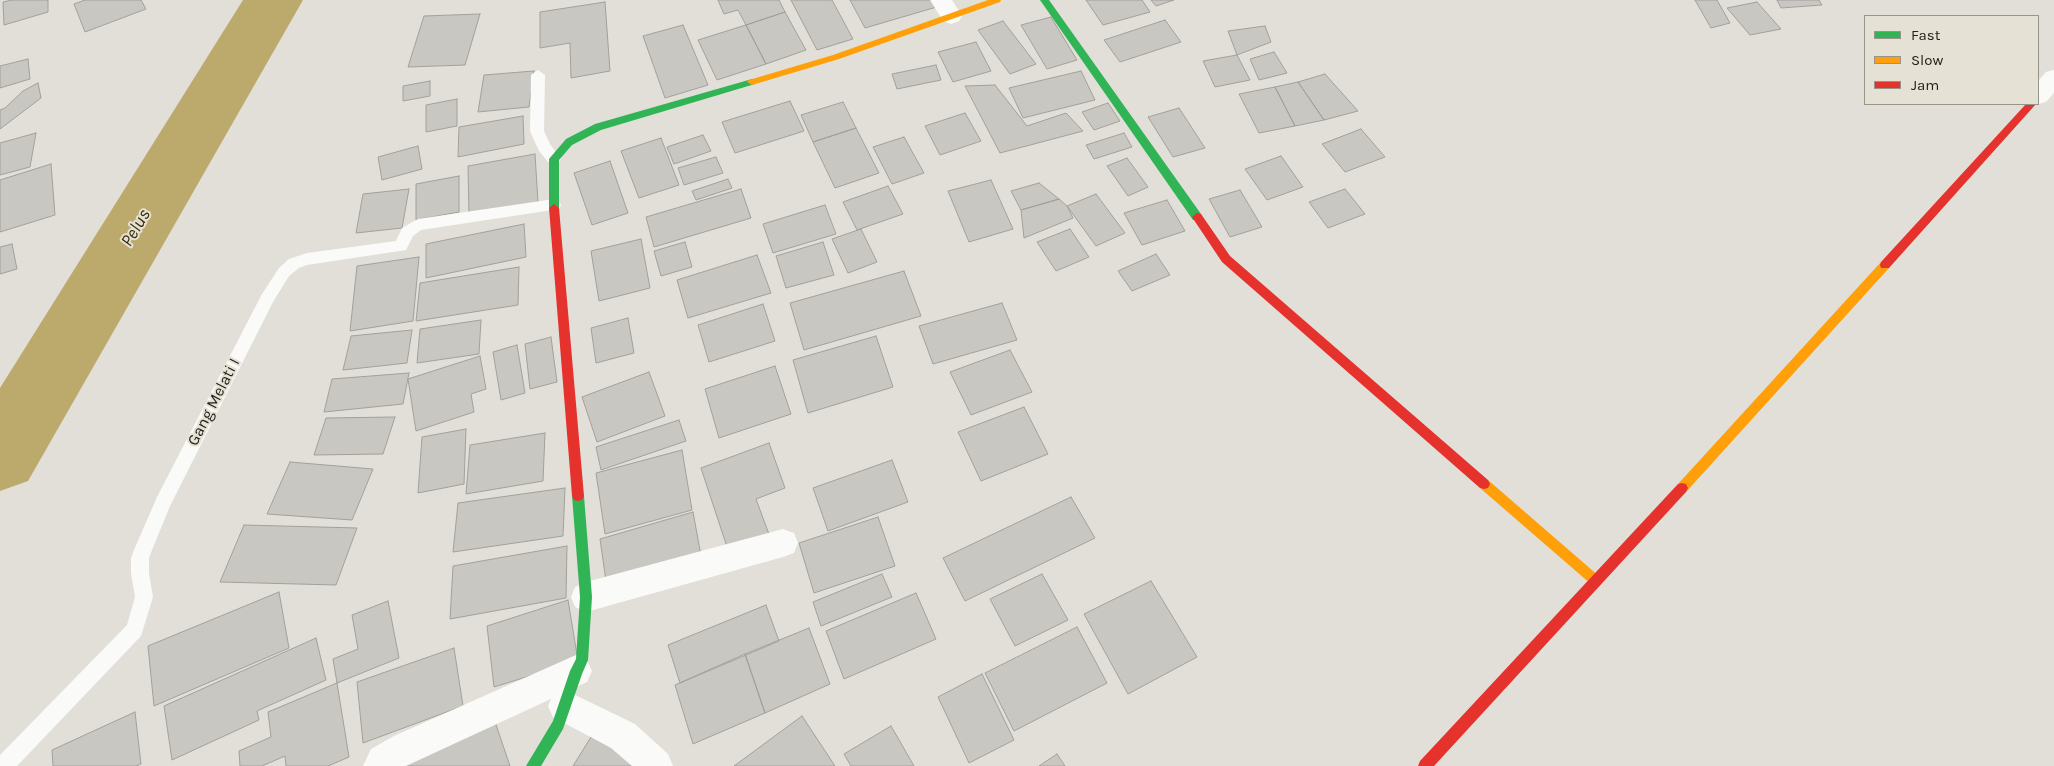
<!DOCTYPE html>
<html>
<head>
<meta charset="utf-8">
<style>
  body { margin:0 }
  #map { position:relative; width:2054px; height:766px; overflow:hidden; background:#e1dfd8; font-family:Karla,sans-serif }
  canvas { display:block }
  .legend { position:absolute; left:1864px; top:15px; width:175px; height:90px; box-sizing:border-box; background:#e5e1d4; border:1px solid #97948a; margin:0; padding:6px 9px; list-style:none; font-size:15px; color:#22201b }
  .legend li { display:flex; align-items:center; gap:10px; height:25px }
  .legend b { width:25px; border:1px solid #97948a }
</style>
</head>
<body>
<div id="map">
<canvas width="2054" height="766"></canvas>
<ul class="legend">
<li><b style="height:6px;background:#30b455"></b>Fast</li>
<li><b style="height:6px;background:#ff9f0a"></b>Slow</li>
<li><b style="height:6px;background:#e5322d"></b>Jam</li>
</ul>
</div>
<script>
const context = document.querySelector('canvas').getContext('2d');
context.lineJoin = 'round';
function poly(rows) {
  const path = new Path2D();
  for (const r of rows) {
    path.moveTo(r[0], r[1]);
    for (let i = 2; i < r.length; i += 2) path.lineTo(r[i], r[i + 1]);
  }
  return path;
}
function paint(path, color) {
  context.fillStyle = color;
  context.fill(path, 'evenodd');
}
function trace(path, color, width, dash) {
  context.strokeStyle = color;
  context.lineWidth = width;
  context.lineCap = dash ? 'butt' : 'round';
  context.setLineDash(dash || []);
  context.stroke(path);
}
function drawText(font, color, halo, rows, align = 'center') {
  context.font = font + ' Karla,sans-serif';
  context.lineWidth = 4;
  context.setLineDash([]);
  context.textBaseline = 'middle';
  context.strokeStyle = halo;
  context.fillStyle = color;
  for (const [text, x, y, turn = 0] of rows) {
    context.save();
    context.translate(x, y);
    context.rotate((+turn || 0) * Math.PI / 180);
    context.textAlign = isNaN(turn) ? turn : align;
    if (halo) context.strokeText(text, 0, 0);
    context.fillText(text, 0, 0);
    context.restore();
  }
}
paint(poly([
  [243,0,303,0,28,481,0,491,0,388,243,0]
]), '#bcaa6c');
const building = poly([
  [12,0,48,0,48,12,4,25,3,2,12,0],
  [85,0,141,0,146,9,85,32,74,4,85,0],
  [718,0,779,0,785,12,746,25,738,10,724,14,718,0],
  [791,0,832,0,853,39,817,50,791,0],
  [850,0,936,0,940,6,865,28,850,0],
  [1086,0,1142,0,1150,12,1103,25,1086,0],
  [1151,0,1174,0,1156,6,1151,0],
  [1695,0,1717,0,1730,23,1711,28,1695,0],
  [1777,0,1819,0,1822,5,1781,8,1777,0],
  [605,2,610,71,571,78,570,43,540,48,540,12,605,2],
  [1757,2,1781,29,1750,35,1727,8,1757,2],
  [785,12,806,50,766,64,746,25,785,12],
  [480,14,465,65,408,67,424,16,480,14],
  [1051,17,1077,60,1047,69,1021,25,1051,17],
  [1165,20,1181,42,1120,62,1104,40,1165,20],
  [1003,21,1036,64,1010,74,978,30,1003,21],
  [683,25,708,85,665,98,643,36,683,25],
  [746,25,766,64,717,80,698,40,746,25],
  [1265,26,1271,42,1237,55,1228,31,1265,26],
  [976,42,991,71,953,82,938,52,976,42],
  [1274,52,1287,73,1259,80,1250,59,1274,52],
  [1237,55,1250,80,1215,87,1203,61,1237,55],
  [28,59,30,79,0,88,0,66,28,59],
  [936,65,941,80,897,89,892,74,936,65],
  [534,71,529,107,478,112,484,75,534,71],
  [1081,71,1095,100,1023,118,1009,88,1081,71],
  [1325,74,1358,111,1324,120,1298,82,1325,74],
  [430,81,430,96,403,101,403,86,430,81],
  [1298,82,1324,120,1295,126,1275,87,1298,82],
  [38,83,41,98,0,129,0,110,5,108,23,91,38,83],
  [995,85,1027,126,1066,113,1083,131,1000,153,965,86,995,85],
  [1275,87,1295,126,1259,133,1239,94,1275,87],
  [457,99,457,126,426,132,426,105,457,99],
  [790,101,804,131,735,153,722,122,790,101],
  [843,102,856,128,813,142,801,115,843,102],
  [1108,103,1120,121,1094,130,1082,112,1108,103],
  [1179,108,1205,148,1173,157,1148,117,1179,108],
  [965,113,981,141,940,155,925,126,965,113],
  [523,116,524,144,458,157,459,127,523,116],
  [856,128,879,173,835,188,813,142,856,128],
  [1361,129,1385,157,1345,172,1322,144,1361,129],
  [36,133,30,167,0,175,0,143,36,133],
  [1124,133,1132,147,1094,159,1086,145,1124,133],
  [703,135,711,151,674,164,667,147,703,135],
  [904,137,924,173,892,184,873,147,904,137],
  [661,138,679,185,639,198,621,151,661,138],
  [418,146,422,169,382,180,378,157,418,146],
  [535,154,538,202,469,215,468,166,535,154],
  [1281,156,1303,187,1267,200,1245,169,1281,156],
  [716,157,723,173,684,185,678,168,716,157],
  [1127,158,1148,187,1128,196,1107,166,1127,158],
  [610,161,628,213,592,225,574,173,610,161],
  [51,164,55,215,0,232,0,180,51,164],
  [459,176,459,212,416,220,416,184,459,176],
  [728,179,732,188,696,200,692,191,728,179],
  [991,180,1013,229,969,242,948,191,991,180],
  [1039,183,1059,199,1021,210,1011,191,1039,183],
  [888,186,903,214,857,230,843,202,888,186],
  [409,189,402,228,356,233,363,194,409,189],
  [741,189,751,218,654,247,646,217,741,189],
  [1345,189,1365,214,1328,228,1309,202,1345,189],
  [1240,190,1262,227,1230,237,1209,199,1240,190],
  [1096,194,1125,233,1096,246,1067,206,1096,194],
  [1059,199,1067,206,1073,218,1024,238,1021,210,1059,199],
  [1167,200,1185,231,1142,245,1124,213,1167,200],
  [825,205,836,234,773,253,763,224,825,205],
  [524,224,526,257,426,278,426,244,524,224],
  [861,229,877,262,848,273,832,239,861,229],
  [1070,229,1089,257,1056,271,1037,242,1070,229],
  [641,239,650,288,599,301,591,251,641,239],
  [685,242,692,267,661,276,654,251,685,242],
  [823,242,834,275,786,288,776,256,823,242],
  [12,244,17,269,0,274,0,247,12,244],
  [1156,254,1170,275,1132,291,1118,271,1156,254],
  [757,255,771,293,688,318,677,280,757,255],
  [419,257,413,321,350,331,357,266,419,257],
  [519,267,518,305,416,321,420,283,519,267],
  [904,271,921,316,804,350,790,303,904,271],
  [1002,303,1017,340,933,364,919,326,1002,303],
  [763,304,775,341,709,362,698,325,763,304],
  [628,318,634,353,596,363,591,328,628,318],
  [481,320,479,354,417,363,420,329,481,320],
  [412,330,407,363,343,370,351,336,412,330],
  [876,336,893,387,808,413,793,360,876,336],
  [551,337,557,382,530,389,525,344,551,337],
  [517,345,525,393,501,400,493,352,517,345],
  [1010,350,1032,392,971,415,950,372,1010,350],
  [480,356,486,389,471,394,474,412,416,431,408,379,480,356],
  [775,366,791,414,719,438,705,389,775,366],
  [649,372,665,416,597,442,582,397,649,372],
  [409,373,403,404,324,412,332,379,409,373],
  [1024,407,1048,454,981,481,958,432,1024,407],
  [395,417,383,454,314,455,326,418,395,417],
  [679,420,686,441,601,470,596,447,679,420],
  [466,429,464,484,418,493,422,437,466,429],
  [545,433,543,481,466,494,470,445,545,433],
  [769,443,785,488,756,499,770,537,729,553,701,468,769,443],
  [682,450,692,510,605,534,596,473,682,450],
  [892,460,908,502,828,531,813,488,892,460],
  [290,462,373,469,352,520,267,514,290,462],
  [565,488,563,536,453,552,458,503,565,488],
  [1071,497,1095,538,965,601,943,558,1071,497],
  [693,512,702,561,607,588,600,539,693,512],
  [878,517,895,566,814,593,799,543,878,517],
  [244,525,357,528,336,585,220,582,244,525],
  [567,546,566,598,450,619,453,566,567,546],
  [882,574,892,597,821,626,813,602,882,574],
  [1042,574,1068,620,1015,646,990,599,1042,574],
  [1151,581,1197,657,1128,694,1084,614,1151,581],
  [279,592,289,648,154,706,148,646,279,592],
  [916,593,936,639,844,679,826,631,916,593],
  [568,600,578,661,494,687,487,626,568,600],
  [388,601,399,658,337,683,333,659,358,649,352,615,388,601],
  [766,605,779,641,680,683,668,645,766,605],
  [1077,627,1107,683,1014,731,985,673,1077,627],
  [809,628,830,684,765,713,745,654,809,628],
  [316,638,326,680,257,711,259,720,172,760,164,706,316,638],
  [454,648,463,706,363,743,357,682,454,648],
  [745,654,765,713,693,744,675,685,745,654],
  [982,674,1014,740,969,763,938,697,982,674],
  [337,683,349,757,328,766,286,766,285,756,262,766,240,766,239,751,271,737,268,712,337,683],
  [491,710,510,766,382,766,491,710],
  [135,712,141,764,136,766,53,766,52,750,135,712],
  [802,716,835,766,734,766,802,716],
  [891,726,914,766,851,766,844,754,891,726],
  [591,737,635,758,631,766,573,766,591,737],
  [1057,754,1065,766,1039,766,1057,754]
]);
paint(building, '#c9c7c2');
trace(building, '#a2a09b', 1);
paint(poly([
  [538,70,545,75,544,131,550,144,561,159,559,163,554,164,549,163,539,151,530,131,531,75,538,70],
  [554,199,559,201,561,205,559,209,421,230,413,236,406,250,307,265,299,268,289,276,273,302,170,506,152,550,149,558,149,573,153,597,141,636,17,766,0,766,0,755,127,625,135,597,131,573,131,558,134,550,157,497,262,294,279,268,289,259,307,253,396,241,402,228,418,219,554,199]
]), '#fafaf9');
paint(poly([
  [930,0,952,0,962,16,959,21,951,24,943,21,930,0],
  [2054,70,2054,93,2046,102,2038,104,2036,104,2038,104,2038,81,2046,72,2054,70],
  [783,529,794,533,798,543,794,553,783,557,586,612,575,607,571,597,575,587,586,582,783,529],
  [576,655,587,660,592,671,587,682,567,691,635,724,668,754,673,766,632,766,611,748,553,717,548,706,551,699,406,766,363,766,371,749,394,736,576,655]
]), '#fafaf9');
paint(poly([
  [1040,0,1049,0,1201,214,1202,217,1201,220,1193,220,1040,0],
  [752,79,755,80,755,84,601,130,572,145,559,160,559,208,558,211,550,211,549,208,549,159,566,139,595,124,752,79],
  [578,491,582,492,584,496,592,597,588,660,582,674,563,729,541,766,526,766,553,721,570,671,576,659,580,597,572,496,574,492,578,491]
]), '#30b455');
paint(poly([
  [988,0,1001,0,1000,2,839,59,752,85,747,82,749,80,833,55,988,0],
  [1885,261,1890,265,1889,268,1686,492,1682,493,1678,492,1676,488,1678,484,1881,262,1885,261],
  [1484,479,1488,480,1600,577,1602,581,1600,585,1596,587,1592,585,1480,488,1478,484,1480,480,1484,479]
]), '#ff9f0a');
paint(poly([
  [2026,104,2036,104,1889,268,1881,268,1880,265,1881,262,2026,104],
  [554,204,559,208,584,496,582,500,578,501,574,500,572,496,549,208,554,204],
  [1197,213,1201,214,1230,256,1488,480,1490,484,1488,488,1484,489,1480,488,1222,262,1192,217,1197,213],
  [1682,483,1686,484,1688,488,1686,492,1434,766,1418,766,1420,761,1678,484,1682,483]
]), '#e5322d');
drawText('16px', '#22201b', '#e5e1d4', [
  ["Gang Melati I",214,402,-63]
]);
drawText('italic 18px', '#392e08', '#e5e1d4', [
  ["Pelus",136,228,-59]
]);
</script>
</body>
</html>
